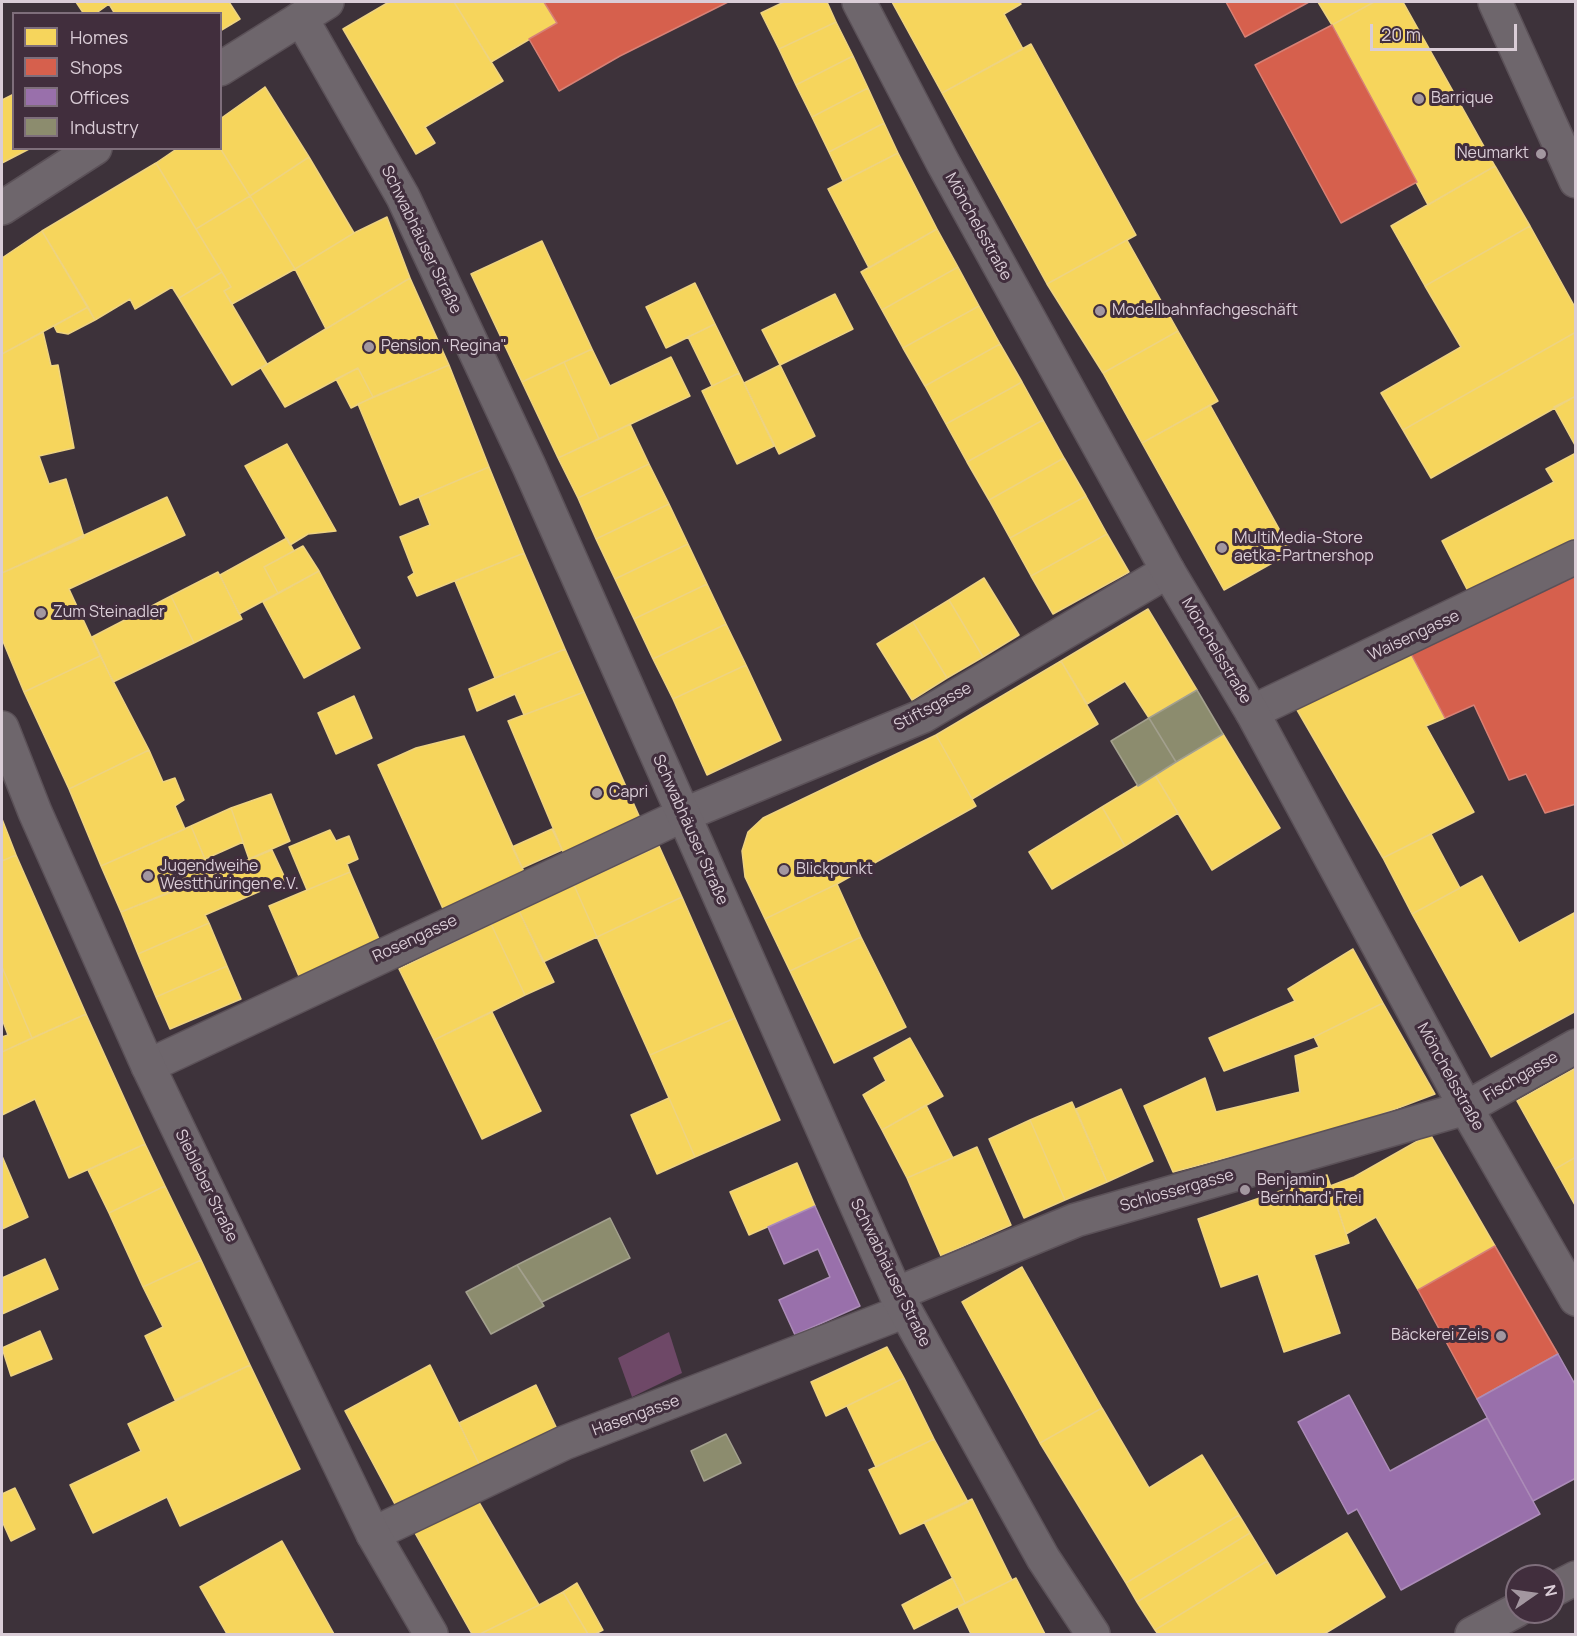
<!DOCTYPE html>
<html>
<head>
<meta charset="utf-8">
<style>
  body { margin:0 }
  #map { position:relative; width:1577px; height:1636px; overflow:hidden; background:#3d323a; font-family:Manrope,sans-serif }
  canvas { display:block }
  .frame { position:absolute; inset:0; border:3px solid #dacdd7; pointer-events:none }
  .legend { position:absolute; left:12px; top:12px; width:210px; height:138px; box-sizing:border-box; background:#412e3d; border:2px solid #7e6e7b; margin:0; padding:8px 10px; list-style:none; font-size:18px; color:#dacdd7 }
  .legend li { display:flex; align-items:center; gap:12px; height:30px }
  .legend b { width:30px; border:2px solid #7e6e7b }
  .north { position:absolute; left:1505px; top:1564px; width:60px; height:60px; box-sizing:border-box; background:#412e3d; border:2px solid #7e6e7b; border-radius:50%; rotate:77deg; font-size:16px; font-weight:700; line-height:24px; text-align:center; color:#dacdd7 }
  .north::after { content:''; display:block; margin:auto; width:21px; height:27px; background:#a397a0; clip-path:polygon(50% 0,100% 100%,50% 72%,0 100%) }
  .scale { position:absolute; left:1370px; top:24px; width:147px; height:27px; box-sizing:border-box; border:3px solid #dacdd7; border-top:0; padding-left:8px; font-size:18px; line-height:21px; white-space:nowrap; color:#dacdd7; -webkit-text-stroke:4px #412e3d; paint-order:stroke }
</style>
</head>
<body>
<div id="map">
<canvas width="1577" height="1636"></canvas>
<div class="frame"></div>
<ul class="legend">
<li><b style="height:16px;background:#f6d55c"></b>Homes</li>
<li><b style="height:16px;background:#d6604d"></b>Shops</li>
<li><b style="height:16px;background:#9970ab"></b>Offices</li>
<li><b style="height:16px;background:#8c8c6e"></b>Industry</li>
</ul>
<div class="north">N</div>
<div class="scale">20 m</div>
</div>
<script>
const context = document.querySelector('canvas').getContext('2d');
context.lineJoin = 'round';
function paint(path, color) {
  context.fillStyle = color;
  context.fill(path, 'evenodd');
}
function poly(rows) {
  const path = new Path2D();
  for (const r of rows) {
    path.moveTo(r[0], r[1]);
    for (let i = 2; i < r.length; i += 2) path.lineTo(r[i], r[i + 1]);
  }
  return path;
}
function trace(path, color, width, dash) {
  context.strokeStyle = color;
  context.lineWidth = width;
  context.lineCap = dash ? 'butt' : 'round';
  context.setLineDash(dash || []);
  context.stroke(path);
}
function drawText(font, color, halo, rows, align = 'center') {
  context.font = font + ' Manrope,sans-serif';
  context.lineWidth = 6;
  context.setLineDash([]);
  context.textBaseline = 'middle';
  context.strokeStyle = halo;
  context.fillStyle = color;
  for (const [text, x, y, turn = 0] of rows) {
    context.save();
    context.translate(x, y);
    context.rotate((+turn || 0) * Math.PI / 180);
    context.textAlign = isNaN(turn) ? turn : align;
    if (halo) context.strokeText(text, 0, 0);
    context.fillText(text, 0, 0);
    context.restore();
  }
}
paint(poly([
  [669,1332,682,1373,632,1397,618,1358]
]), '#6e4867');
const homes = poly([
  [76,2,107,2,109,4,95,14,84,14,76,2],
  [114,2,229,2,240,19,220,31,220,14,115,14,109,4,114,2],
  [389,2,454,2,503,81,425,127,435,143,416,154,343,29,389,2],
  [454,2,544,2,557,23,491,62,454,2],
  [784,2,827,2,836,22,779,49,761,13,784,2],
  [892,2,1019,2,1021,4,1004,14,1023,49,942,93,892,2],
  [1318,2,1374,2,1332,25,1318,2],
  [1374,2,1403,2,1495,166,1428,205,1332,25,1374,2],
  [836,22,853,56,796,85,779,49,836,22],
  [1031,44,1136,235,1047,284,942,93,1031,44],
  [853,56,868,88,812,117,796,85,853,56],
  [265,87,309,157,250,196,220,148,220,119,265,87],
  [868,88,884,123,829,152,812,117,868,88],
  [14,94,14,148,31,148,2,163,2,100,14,94],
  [884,123,898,153,843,181,829,152,884,123],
  [178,148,220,148,250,196,196,229,156,163,178,148],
  [898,153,937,229,869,268,828,189,898,153],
  [309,157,354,233,295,269,250,196,309,157],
  [156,163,222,272,179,298,172,287,135,309,130,299,95,320,42,231,156,163],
  [1495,166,1530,226,1425,286,1391,226,1495,166],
  [250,196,295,269,232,304,224,291,231,287,196,229,250,196],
  [387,217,410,278,326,329,295,269,354,233,387,217],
  [1530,226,1576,309,1576,332,1403,430,1381,393,1461,347,1425,286,1530,226],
  [937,229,958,267,882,310,861,272,937,229],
  [42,231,88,307,2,354,2,258,42,231],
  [1127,240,1178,331,1103,373,1047,284,1127,240],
  [542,241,592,349,522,382,471,274,542,241],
  [958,267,979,306,903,348,882,310,958,267],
  [222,272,231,287,224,291,267,364,232,385,179,298,222,272],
  [410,278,449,365,373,397,358,368,285,407,261,368,410,278],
  [695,283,715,324,666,348,646,307,695,283],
  [835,294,853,329,780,365,762,330,835,294],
  [979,306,1000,344,925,386,903,348,979,306],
  [88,307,95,320,68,334,57,332,54,326,88,307],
  [715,324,739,373,712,386,688,337,715,324],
  [1178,331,1218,401,1142,443,1103,373,1178,331],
  [43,332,51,366,58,365,74,448,39,456,49,484,66,479,84,537,2,573,2,354,43,332],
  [1576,332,1576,396,1431,478,1403,430,1576,332],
  [1000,344,1022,382,946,424,925,386,1000,344],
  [592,349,610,386,671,357,690,396,599,439,564,362,592,349],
  [564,362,599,439,558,458,522,382,564,362],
  [449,365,489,467,400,505,358,404,449,365],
  [780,365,815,436,779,454,744,383,780,365],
  [358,368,373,397,351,408,336,379,358,368],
  [739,373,774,446,737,464,702,391,739,373],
  [1022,382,1043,420,967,462,946,424,1022,382],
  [1576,396,1576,447,1554,407,1576,396],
  [1210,405,1292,552,1224,590,1142,443,1210,405],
  [1043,420,1064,458,989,500,967,462,1043,420],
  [630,424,649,464,578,498,558,458,630,424],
  [287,444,336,531,308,534,290,545,245,466,287,444],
  [1576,453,1576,542,1471,597,1442,541,1554,482,1546,469,1576,453],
  [1064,458,1086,496,1010,538,989,500,1064,458],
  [649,464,669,504,596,539,578,498,649,464],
  [489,467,524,553,417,596,408,577,414,573,400,537,430,525,419,497,489,467],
  [1086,496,1107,534,1031,576,1010,538,1086,496],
  [167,497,185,535,69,589,100,656,24,692,2,639,2,573,167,497],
  [669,504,688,544,615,579,596,539,669,504],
  [1107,534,1129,572,1053,614,1031,576,1107,534],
  [287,538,294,551,264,567,278,593,239,614,220,575,287,538],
  [688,544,707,584,634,619,615,579,688,544],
  [303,546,319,571,278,593,264,567,303,546],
  [524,553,565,649,495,678,455,581,524,553],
  [319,571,360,648,304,678,263,602,319,571],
  [218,572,242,619,194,643,171,596,218,572],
  [984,578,1019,635,983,657,949,600,984,578],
  [707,584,726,624,653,659,634,619,707,584],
  [171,596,194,643,113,682,92,637,171,596],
  [949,600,983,657,947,678,913,622,949,600],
  [1148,609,1197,690,1149,718,1125,681,1087,704,1061,661,1148,609],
  [913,622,947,678,912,700,877,644,913,622],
  [726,624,746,665,673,699,653,659,726,624],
  [1408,648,1445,718,1426,726,1474,812,1383,858,1293,703,1408,648],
  [565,649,584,692,524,715,515,694,477,711,469,689,565,649],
  [100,656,149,750,69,789,24,692,100,656],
  [1061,661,1098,724,972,799,936,735,1061,661],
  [746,665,781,740,707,775,673,699,746,665],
  [584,692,640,818,564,854,508,721,584,692],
  [354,696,372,738,336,754,318,713,354,696],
  [1223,734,1280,828,1212,870,1155,775,1223,734],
  [936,735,976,806,837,884,765,919,745,877,742,851,748,832,763,818,936,735],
  [464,736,525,874,444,911,378,765,416,748,464,736],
  [149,750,163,782,175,778,184,800,175,806,185,829,101,866,69,789,149,750],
  [1155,775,1178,813,1125,846,1102,807,1155,775],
  [271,794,290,841,249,859,231,808,271,794],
  [1102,807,1125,846,1052,889,1029,852,1102,807],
  [231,808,243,842,205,859,191,826,231,808],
  [2,819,16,855,2,861,2,819],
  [191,826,212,876,121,912,101,866,191,826],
  [552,829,562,850,522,868,512,847,552,829],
  [330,830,336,841,349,836,358,859,347,864,350,872,307,890,289,847,330,830],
  [1431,834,1460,888,1412,914,1383,858,1431,834],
  [659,846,682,897,597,937,574,885,659,846],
  [272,850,286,880,205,915,209,923,138,954,121,912,272,850],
  [16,855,86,1014,32,1038,2,967,2,861,16,855],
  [350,872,382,946,301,981,269,906,350,872],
  [1482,876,1519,943,1576,912,1576,1011,1491,1057,1412,914,1482,876],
  [837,884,861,937,790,971,765,919,837,884],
  [574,885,597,937,543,962,519,911,574,885],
  [682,897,735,1018,650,1055,597,937,682,897],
  [519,911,554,982,525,995,491,924,519,911],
  [209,923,227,966,156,997,138,954,209,923],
  [491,924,525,995,434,1040,399,969,491,924],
  [861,937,906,1027,834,1063,790,971,861,937],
  [1353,949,1383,1003,1314,1037,1224,1071,1209,1038,1295,1001,1288,989,1353,949],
  [227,966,241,999,170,1029,156,997,227,966],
  [2,967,32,1038,2,1052,2,1037,8,1035,2,1019,2,967],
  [1383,1003,1435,1094,1361,1122,1173,1172,1144,1106,1205,1078,1216,1112,1300,1092,1295,1056,1319,1047,1314,1037,1383,1003],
  [492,1012,541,1111,482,1139,434,1040,492,1012],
  [86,1014,145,1144,69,1178,35,1099,2,1115,2,1052,86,1014],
  [735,1018,780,1120,695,1157,650,1055,735,1018],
  [910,1038,943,1096,882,1130,863,1095,886,1081,874,1058,910,1038],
  [1576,1068,1576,1157,1555,1169,1517,1101,1576,1068],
  [1121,1089,1153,1161,1107,1182,1076,1109,1121,1089],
  [669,1098,695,1157,657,1174,631,1115,669,1098],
  [1072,1102,1107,1182,1065,1200,1030,1120,1072,1102],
  [926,1105,953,1158,907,1178,882,1130,926,1105],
  [1030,1120,1065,1200,1024,1218,989,1139,1030,1120],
  [1430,1134,1495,1246,1418,1290,1376,1217,1346,1234,1330,1186,1354,1177,1430,1134],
  [145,1144,165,1186,109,1213,88,1170,145,1144],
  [977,1147,1011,1225,941,1256,907,1178,977,1147],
  [2,1156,28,1217,2,1229,2,1156],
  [1576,1157,1576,1207,1555,1169,1576,1157],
  [797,1163,815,1206,749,1235,730,1192,797,1163],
  [1327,1175,1349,1243,1314,1255,1340,1333,1284,1352,1258,1274,1221,1287,1198,1219,1327,1175],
  [165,1186,201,1260,143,1287,109,1213,165,1186],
  [45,1259,58,1289,2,1314,2,1278,45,1259],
  [201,1260,250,1365,175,1400,145,1336,163,1327,143,1287,201,1260],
  [1022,1267,1102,1408,1040,1443,962,1302,1022,1267],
  [40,1331,52,1359,11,1376,2,1348,40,1331],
  [887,1347,904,1378,826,1416,811,1382,887,1347],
  [250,1365,300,1469,180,1526,167,1497,93,1533,70,1485,141,1451,128,1424,250,1365],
  [430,1365,481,1468,397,1508,345,1411,430,1365],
  [904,1378,934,1439,876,1467,847,1406,904,1378],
  [536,1385,558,1431,481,1468,459,1423,536,1385],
  [1102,1408,1149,1488,1202,1455,1239,1515,1126,1583,1040,1443,1102,1408],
  [934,1439,968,1502,900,1534,869,1470,934,1439],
  [15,1488,35,1529,11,1541,2,1521,2,1494,15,1488],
  [477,1499,539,1605,480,1634,472,1634,415,1533,477,1499],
  [972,1499,1012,1580,965,1603,924,1522,972,1499],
  [1239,1515,1250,1533,1137,1602,1126,1583,1239,1515],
  [1250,1533,1267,1561,1155,1630,1137,1602,1250,1533],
  [1347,1533,1385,1597,1324,1634,1158,1634,1155,1630,1267,1561,1276,1576,1347,1533],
  [282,1541,334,1634,227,1634,200,1587,282,1541],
  [953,1578,965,1603,914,1629,902,1605,953,1578],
  [1016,1578,1045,1634,971,1634,958,1607,1016,1578],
  [577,1583,603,1630,595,1634,588,1634,563,1592,577,1583],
  [563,1592,588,1634,480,1634,539,1605,563,1592]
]);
paint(homes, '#f6d55c');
trace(homes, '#eed381', 1.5);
const shops = poly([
  [544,2,728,2,620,56,559,91,529,39,557,23,544,2],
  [1226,2,1309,2,1245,37,1226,2],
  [1332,25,1417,182,1341,223,1255,65,1332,25],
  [1576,571,1576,804,1545,813,1526,774,1509,780,1474,705,1445,718,1408,648,1576,571],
  [1495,1246,1558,1354,1477,1399,1418,1290,1495,1246]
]);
paint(shops, '#d6604d');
trace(shops, '#d78176', 1.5);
const offices = poly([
  [815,1206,860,1306,795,1335,779,1300,830,1277,818,1249,784,1264,768,1227,815,1206],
  [1558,1354,1576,1386,1576,1478,1533,1501,1477,1399,1558,1354],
  [1349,1395,1390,1471,1487,1418,1540,1514,1401,1590,1357,1509,1348,1514,1298,1422,1349,1395]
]);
paint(offices, '#9970ab');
trace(offices, '#ac8cb8', 1.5);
const industry = poly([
  [1197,690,1223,734,1176,762,1149,718,1197,690],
  [1149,718,1176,762,1138,786,1111,741,1149,718],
  [610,1218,630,1258,542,1302,517,1265,610,1218],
  [517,1265,544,1306,491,1334,466,1292,517,1265],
  [726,1434,741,1463,704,1481,691,1451,726,1434]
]);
paint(industry, '#8c8c6e');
trace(industry, '#a3a08e', 1.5);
const pedestrian = poly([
  [1495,2,1576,181],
  [1252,712,1576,557],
  [148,1066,683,815,923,716,1168,571],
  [373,1534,564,1443,905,1311]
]);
const minor = poly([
  [859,2,943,163,1168,571,1252,712,1466,1108,1576,1299],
  [301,18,403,197,529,466,896,1294,1043,1558,1093,1634],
  [220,69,327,2],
  [2,208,95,148],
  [2,728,35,812,148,1066,373,1534,431,1634],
  [896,1294,1076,1220,1466,1108,1576,1046],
  [1553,1590,1576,1578],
  [1472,1634,1517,1610]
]);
trace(pedestrian, '#5b5158', 36);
trace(minor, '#5b5158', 36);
trace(pedestrian, '#6e666c', 33);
trace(minor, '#6e666c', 33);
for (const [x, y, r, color] of [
  [1419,99,6,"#a397a0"],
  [1541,154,6,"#a397a0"],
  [1100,311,6,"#a397a0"],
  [369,347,6,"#a397a0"],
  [1222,548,6,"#a397a0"],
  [41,613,6,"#a397a0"],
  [597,793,6,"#a397a0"],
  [784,870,6,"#a397a0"],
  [148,876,6,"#a397a0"],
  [1245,1190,6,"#a397a0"],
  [1501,1336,6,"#a397a0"]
]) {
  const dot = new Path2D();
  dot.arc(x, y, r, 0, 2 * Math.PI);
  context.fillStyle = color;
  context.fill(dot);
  trace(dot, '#412e3d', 2);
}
drawText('16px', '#dacdd7', '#412e3d', [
  ["Barrique",1431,99],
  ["Neumarkt",1529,154,"right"],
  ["Modellbahnfachgeschäft",1112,311],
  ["Pension \"Regina\"",381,347],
  ["MultiMedia-Store",1234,539],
  ["aetka-Partnershop",1234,557],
  ["Zum Steinadler",53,613],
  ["Capri",609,793],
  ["Jugendweihe",160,867],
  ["Westthüringen e.V.",160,885],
  ["Blickpunkt",796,870],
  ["Benjamin",1257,1181],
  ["'Bernhard' Frei",1257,1199],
  ["Bäckerei Zeis",1489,1336,"right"]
], 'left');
drawText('16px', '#dacdd7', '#412e3d', [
  ["Mönchelsstraße",978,227,61],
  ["Schwabhäuser Straße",421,240,64],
  ["Waisengasse",1414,636,-25],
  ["Mönchelsstraße",1216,651,59],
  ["Stiftsgasse",933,707,-28],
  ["Schwabhäuser Straße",690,830,66],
  ["Rosengasse",415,939,-25],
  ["Mönchelsstraße",1450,1077,61],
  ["Fischgasse",1521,1077,-30],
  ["Siebleber Straße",206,1186,64],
  ["Schlossergasse",1177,1191,-16],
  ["Schwabhäuser Straße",890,1273,64],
  ["Hasengasse",636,1416,-20]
]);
</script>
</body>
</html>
